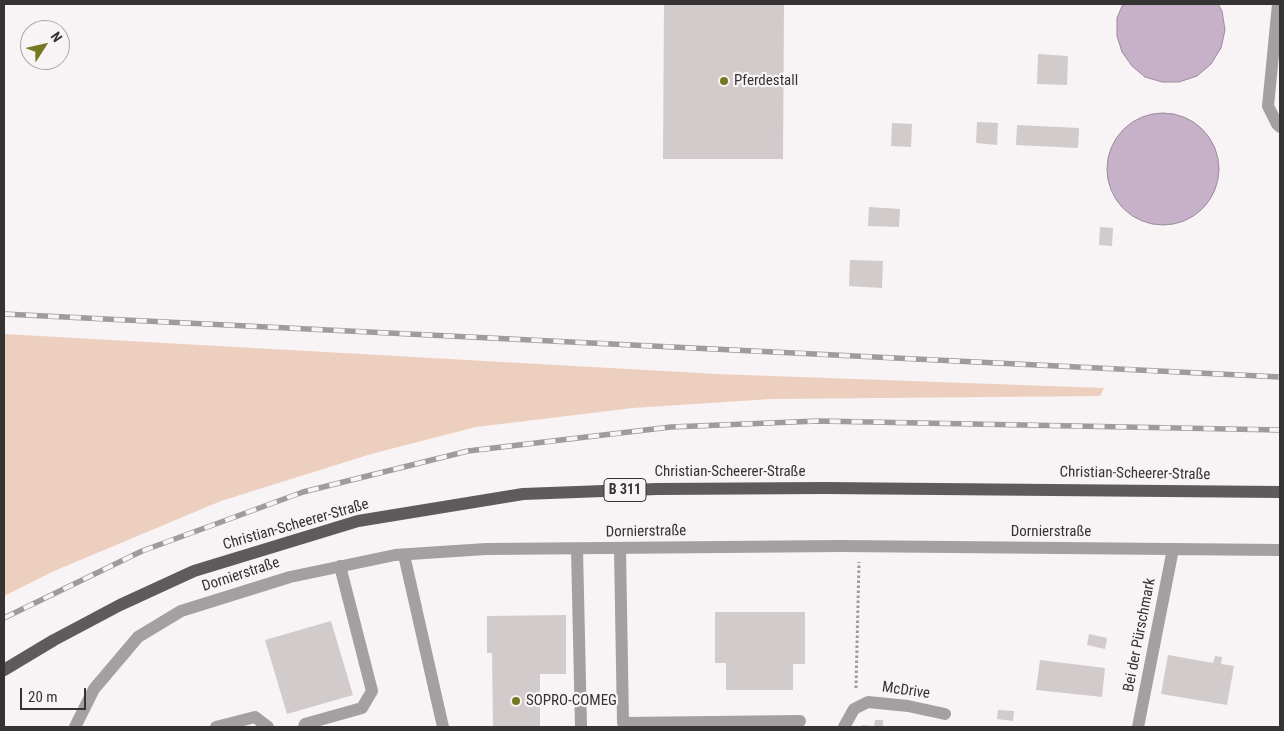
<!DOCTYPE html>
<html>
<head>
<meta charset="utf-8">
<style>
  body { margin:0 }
  #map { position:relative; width:1284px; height:731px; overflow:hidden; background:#f8f3f4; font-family:"Roboto Condensed",sans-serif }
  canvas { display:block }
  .frame { position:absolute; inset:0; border:5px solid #353334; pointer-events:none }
  .north { position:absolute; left:20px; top:20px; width:50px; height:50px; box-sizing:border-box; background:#f8f3f4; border:1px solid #aaa6a7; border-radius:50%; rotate:55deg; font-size:14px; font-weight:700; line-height:20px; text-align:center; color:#353334 }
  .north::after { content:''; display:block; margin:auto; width:18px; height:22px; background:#747820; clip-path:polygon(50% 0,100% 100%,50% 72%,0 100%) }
  .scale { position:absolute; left:20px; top:688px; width:66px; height:22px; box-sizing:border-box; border:2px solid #353334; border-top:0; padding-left:6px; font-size:15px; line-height:18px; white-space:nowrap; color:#353334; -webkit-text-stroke:4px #f8f3f4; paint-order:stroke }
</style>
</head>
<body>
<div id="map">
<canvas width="1284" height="731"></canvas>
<div class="frame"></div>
<div class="north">N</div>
<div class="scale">20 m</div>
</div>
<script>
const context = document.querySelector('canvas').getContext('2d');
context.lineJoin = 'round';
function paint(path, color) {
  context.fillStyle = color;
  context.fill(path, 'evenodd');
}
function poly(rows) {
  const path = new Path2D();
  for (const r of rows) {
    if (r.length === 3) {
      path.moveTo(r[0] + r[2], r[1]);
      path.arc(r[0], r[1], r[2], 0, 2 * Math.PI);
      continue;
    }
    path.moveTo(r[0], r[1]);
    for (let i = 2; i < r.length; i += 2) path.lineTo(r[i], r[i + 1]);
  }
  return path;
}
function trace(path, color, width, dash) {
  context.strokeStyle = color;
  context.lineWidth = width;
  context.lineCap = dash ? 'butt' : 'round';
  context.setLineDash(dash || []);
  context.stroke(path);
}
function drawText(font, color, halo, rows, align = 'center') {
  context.font = font + ' "Roboto Condensed",sans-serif';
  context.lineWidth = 4.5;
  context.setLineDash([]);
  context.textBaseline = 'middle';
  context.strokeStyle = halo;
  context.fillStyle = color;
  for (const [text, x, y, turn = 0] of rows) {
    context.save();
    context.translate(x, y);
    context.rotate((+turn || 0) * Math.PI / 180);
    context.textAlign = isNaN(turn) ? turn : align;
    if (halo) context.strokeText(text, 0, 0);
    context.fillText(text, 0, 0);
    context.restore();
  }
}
paint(poly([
  [4,334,717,374,1104,388,1100,396,771,399,633,408,476,427,371,454,221,501,54,571,4,596]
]), '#edcfbf');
const water = poly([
  [1123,4,1218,4,1222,11,1225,30,1221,48,1211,64,1197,76,1179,82,1162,82,1145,77,1132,66,1122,52,1117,36,1117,18,1123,4],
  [1163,169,56]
]);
paint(water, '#c7b1c9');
trace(water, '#9b8b9c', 1);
paint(poly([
  [664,4,784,4,783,159,663,159],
  [1038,54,1068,56,1067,85,1037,84],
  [977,122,998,123,997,145,976,143],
  [892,123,912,124,911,147,891,146],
  [1017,125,1079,128,1078,148,1016,145],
  [869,207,900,209,899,227,868,226],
  [1100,227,1113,228,1112,246,1099,245],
  [850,260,883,261,882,288,849,286],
  [715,612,805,612,805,664,793,664,793,690,726,690,726,663,715,663],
  [566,615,566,674,540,674,540,727,493,727,492,653,487,653,487,616],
  [331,621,353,695,287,714,265,640],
  [1089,634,1107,638,1105,649,1087,645],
  [1168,655,1213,663,1215,656,1222,657,1221,664,1234,666,1227,705,1161,694],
  [1040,660,1105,668,1102,697,1036,690],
  [998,710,1014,711,1013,721,997,719],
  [875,720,883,720,883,727,862,727,862,725,874,726]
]), '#d1cccb');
trace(poly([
  [856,688,859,562]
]), '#9d999a', 3, [2.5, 2.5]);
trace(poly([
  [1278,4,1268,106,1277,124,1280,127],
  [577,549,581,727],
  [620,549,623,723,800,721],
  [404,555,443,727],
  [216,727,255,717,268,727],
  [304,727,305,724,362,708,372,691,340,566],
  [844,727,854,709,868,702,908,706,945,714]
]), '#a2a0a1', 12);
trace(poly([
  [75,727,94,689,138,637,181,611,290,577,395,555,486,549,841,546,1280,550],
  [1138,727,1173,549]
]), '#a2a0a1', 12);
trace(poly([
  [4,670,54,640,120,605,194,571,358,521,523,494,657,489,824,488,1280,492]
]), '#5e5b5c', 12);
const rail = poly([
  [4,314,1280,377],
  [4,618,142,551,303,492,468,451,671,427,818,421,1280,430]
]);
trace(rail, '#9f9b9c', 5.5);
trace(rail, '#f8f3f4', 4, [11]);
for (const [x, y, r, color] of [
  [724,81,5,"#747820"],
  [516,701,5,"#747820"]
]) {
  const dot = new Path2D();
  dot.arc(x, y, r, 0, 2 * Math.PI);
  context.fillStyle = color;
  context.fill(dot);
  trace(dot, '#f8f3f4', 2);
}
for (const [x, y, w] of [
  [625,490,42]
]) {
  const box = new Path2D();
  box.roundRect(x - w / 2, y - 11.5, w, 23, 4);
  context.fillStyle = '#f8f3f4';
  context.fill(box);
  trace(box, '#353334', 1);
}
drawText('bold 14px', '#353334', null, [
  ["B 311",625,490]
]);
drawText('15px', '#353334', '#f8f3f4', [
  ["Pferdestall",734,81],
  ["SOPRO-COMEG",526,701]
], 'left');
drawText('15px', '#353334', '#f8f3f4', [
  ["Christian-Scheerer-Straße",730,472],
  ["Christian-Scheerer-Straße",1135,474,1],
  ["Christian-Scheerer-Straße",296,525,-16],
  ["Dornierstraße",646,532,-1],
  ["Dornierstraße",1051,532],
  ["Dornierstraße",241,575,-18],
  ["Bei der Pürschmark",1140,635,-79],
  ["McDrive",906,691,8]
]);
</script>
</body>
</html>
